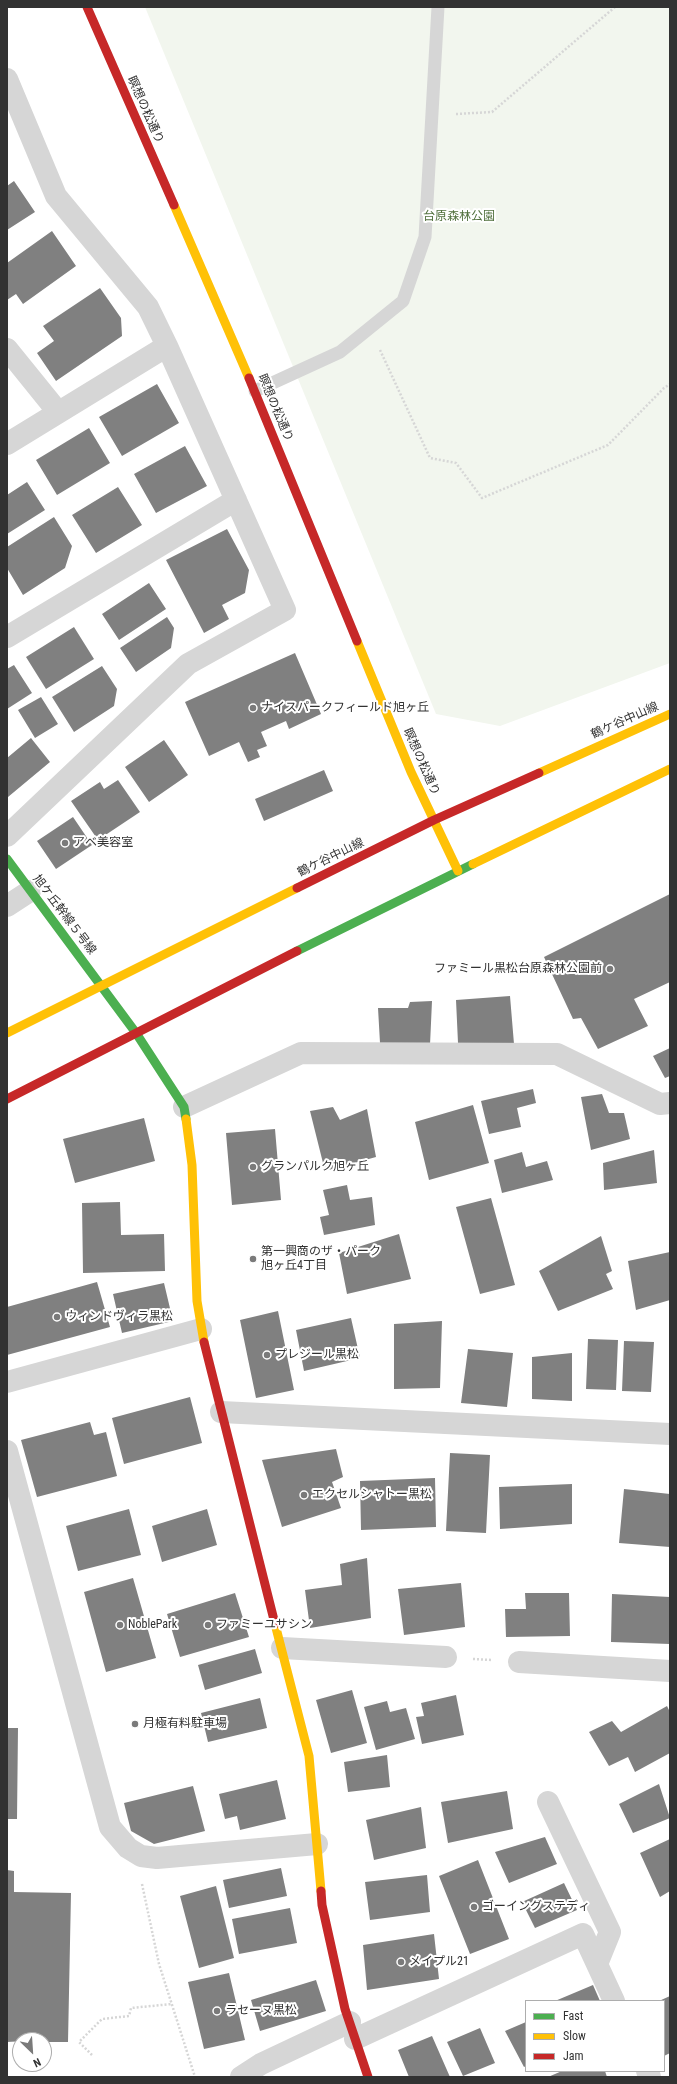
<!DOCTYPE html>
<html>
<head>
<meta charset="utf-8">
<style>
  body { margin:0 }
  #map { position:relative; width:677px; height:2084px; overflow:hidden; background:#fff; font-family:"Roboto Condensed",sans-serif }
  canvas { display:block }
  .frame { position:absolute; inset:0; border:8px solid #323232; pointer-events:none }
  .legend { position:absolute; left:525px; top:2000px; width:140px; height:72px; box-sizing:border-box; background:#fff; border:1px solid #adadad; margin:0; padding:5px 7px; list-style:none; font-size:12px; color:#323232 }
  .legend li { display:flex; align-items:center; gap:8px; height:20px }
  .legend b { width:20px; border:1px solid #adadad }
  .north { position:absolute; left:12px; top:2032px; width:40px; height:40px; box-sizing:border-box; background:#fff; border:1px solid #adadad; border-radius:50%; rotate:155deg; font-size:11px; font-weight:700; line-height:16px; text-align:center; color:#323232 }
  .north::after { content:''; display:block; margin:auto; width:14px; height:18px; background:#7a7a7a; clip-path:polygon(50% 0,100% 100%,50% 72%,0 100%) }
</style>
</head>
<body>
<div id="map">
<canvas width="677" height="2084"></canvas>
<div class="frame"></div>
<ul class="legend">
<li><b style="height:5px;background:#4caf50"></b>Fast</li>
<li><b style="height:5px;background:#ffc107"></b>Slow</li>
<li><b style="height:5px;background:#c62828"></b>Jam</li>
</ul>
<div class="north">N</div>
</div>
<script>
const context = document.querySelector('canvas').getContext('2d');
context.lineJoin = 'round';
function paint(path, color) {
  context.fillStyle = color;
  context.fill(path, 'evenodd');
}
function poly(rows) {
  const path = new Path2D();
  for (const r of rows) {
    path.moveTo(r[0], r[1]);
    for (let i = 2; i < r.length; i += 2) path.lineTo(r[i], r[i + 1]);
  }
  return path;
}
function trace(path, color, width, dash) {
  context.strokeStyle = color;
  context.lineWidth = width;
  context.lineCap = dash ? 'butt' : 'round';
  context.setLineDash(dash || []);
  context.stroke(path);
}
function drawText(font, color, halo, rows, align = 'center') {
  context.font = font + ' "Roboto Condensed","Noto Sans JP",sans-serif';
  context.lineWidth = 4;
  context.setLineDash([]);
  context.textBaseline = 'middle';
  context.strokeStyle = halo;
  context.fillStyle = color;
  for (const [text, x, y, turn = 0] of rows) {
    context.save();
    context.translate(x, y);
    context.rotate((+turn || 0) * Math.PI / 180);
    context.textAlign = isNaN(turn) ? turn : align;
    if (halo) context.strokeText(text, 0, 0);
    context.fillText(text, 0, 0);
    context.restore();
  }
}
paint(poly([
  [145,7,670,7,670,663,500,726,436,714]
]), '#f2f6ee');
paint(poly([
  [14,181,35,212,7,230,7,186],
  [52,231,76,266,23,304,16,294,7,300,7,263],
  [100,288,121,318,122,336,56,381,37,353,54,341,43,326],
  [157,384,179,423,122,456,99,417],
  [89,428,110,463,57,495,36,460],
  [185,446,207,486,156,513,134,474],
  [27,482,45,510,7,534,7,495],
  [118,487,142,525,96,553,72,515],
  [54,517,72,546,65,568,23,595,7,568,7,547],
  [227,529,249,570,245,593,222,605,229,619,204,633,166,560],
  [149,583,166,609,119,640,102,614],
  [167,617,174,628,171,648,136,672,120,648],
  [74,627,94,659,46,689,26,657],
  [295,653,321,714,289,729,286,721,261,732,267,746,257,750,260,757,248,762,239,742,209,756,185,702],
  [14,665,32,693,7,709,7,669],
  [102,666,117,689,114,706,74,732,52,697],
  [41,697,58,724,35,738,18,710],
  [31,738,50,762,8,797,7,758],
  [164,740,188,775,149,802,125,767],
  [324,770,333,791,264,821,255,799],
  [118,780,140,812,98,840,71,801,100,782,104,789],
  [73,817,92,845,56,869,37,841],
  [670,894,670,982,634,999,648,1026,598,1049,581,1018,573,1019,544,957],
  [510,996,514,1044,458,1043,456,1000],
  [432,1001,430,1045,380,1043,378,1008,408,1008,410,1002],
  [670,1048,670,1076,665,1078,653,1056],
  [533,1089,536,1103,517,1108,521,1127,489,1134,481,1101],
  [602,1094,609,1113,624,1113,630,1139,591,1150,581,1097],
  [473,1105,489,1163,429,1180,415,1122],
  [333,1107,340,1120,367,1109,376,1157,325,1171,310,1111],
  [144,1118,155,1161,75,1183,63,1139],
  [275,1129,281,1200,232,1205,226,1133],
  [654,1150,657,1183,604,1190,603,1163],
  [522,1152,526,1167,547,1161,553,1180,502,1193,494,1160],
  [347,1185,350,1200,372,1197,375,1225,324,1235,320,1217,329,1215,323,1190],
  [491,1198,515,1285,480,1294,456,1207],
  [120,1202,121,1235,164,1234,165,1271,83,1273,82,1203],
  [399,1234,411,1279,347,1294,339,1253],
  [601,1236,612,1271,606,1274,613,1289,558,1311,539,1271],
  [670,1252,670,1300,636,1310,628,1261],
  [97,1282,110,1327,7,1355,7,1307],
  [164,1283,173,1321,122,1333,113,1294],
  [278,1311,294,1390,256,1398,240,1320],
  [351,1318,360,1358,304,1371,296,1330],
  [442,1321,440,1388,394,1389,394,1324],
  [588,1339,618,1340,616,1390,586,1389],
  [624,1341,654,1342,651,1392,622,1391],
  [468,1349,513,1353,507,1407,461,1403],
  [572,1353,572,1401,532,1399,532,1357],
  [190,1397,202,1443,124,1464,112,1418],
  [90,1422,94,1435,106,1432,117,1476,37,1497,21,1440],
  [336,1449,343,1477,332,1482,341,1508,282,1527,262,1460],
  [450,1453,490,1455,486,1533,446,1531],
  [435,1478,436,1527,361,1530,360,1481],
  [572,1484,572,1524,500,1529,499,1487],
  [624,1489,670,1494,670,1547,619,1543],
  [129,1509,141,1555,78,1571,66,1526],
  [207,1509,217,1545,162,1562,152,1526],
  [367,1558,371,1618,310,1628,305,1590,342,1585,340,1564],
  [133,1578,156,1658,106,1672,84,1592],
  [461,1583,465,1627,404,1635,398,1589],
  [235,1593,249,1637,180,1657,167,1614],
  [525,1593,569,1593,570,1636,506,1637,505,1609,526,1609],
  [612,1594,670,1597,670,1644,611,1642],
  [255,1649,262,1673,205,1690,198,1665],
  [352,1690,367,1743,331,1753,316,1700],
  [456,1695,464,1735,422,1744,416,1717,424,1716,421,1703],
  [260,1698,267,1728,208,1742,201,1713],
  [387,1701,390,1712,406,1708,415,1739,376,1750,364,1707],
  [667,1706,670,1712,670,1753,635,1772,628,1757,609,1766,589,1732,612,1721,621,1732],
  [7,1728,18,1728,17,1819,7,1819],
  [387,1755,390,1787,348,1792,344,1762],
  [277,1780,286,1819,240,1830,237,1816,225,1819,219,1794],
  [659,1784,670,1818,633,1833,619,1804],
  [193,1786,205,1831,154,1844,131,1831,124,1803],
  [507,1791,513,1829,448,1843,441,1802],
  [421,1807,426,1848,374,1860,366,1820],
  [545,1837,557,1864,509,1883,495,1852],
  [670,1839,670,1891,660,1897,640,1853],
  [478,1860,509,1939,470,1954,439,1876],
  [281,1868,287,1896,229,1908,223,1880],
  [7,1870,14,1871,14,1892,71,1893,68,2042,44,2042,44,2040,7,2042],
  [427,1875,430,1912,370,1920,365,1882],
  [564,1883,577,1910,535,1928,522,1902],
  [216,1886,234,1958,199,1968,180,1896],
  [290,1908,297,1943,239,1954,232,1919],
  [434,1934,439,1979,367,1990,363,1945],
  [229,1973,245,2040,204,2049,188,1982],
  [316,1980,326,2011,260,2031,251,2000],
  [593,1985,600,2001,555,2001],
  [670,1996,670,2053,664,2056,664,2001,659,2001],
  [526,2022,526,2066,524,2067,505,2031],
  [480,2028,495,2063,463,2076,447,2042],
  [432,2036,450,2077,409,2077,398,2050],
  [562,2071,605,2071,607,2077,548,2077]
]), '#808080');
trace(poly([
  [456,114,492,112,615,7],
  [380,350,430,458,456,463,482,498,608,445,664,388,670,384],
  [473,1659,492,1660],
  [142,1884,159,1964,195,2077],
  [92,2055,79,2042,102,2019,129,2016,131,2008,172,2004]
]), '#d6d6d6', 2.5, [2, 2]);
trace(poly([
  [255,391,340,352,403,301,425,237,438,7]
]), '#d6d6d6', 13);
trace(poly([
  [7,79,56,196,148,307,167,346,285,610,188,664,7,836],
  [7,349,58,412],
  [7,444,167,346],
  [7,637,236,500],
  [7,906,30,891],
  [184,1107,301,1053,557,1054,660,1104,670,1103],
  [7,1382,201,1329],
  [221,1412,670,1434],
  [7,1451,110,1827,128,1848,141,1856,157,1858,317,1844],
  [282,1648,446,1657],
  [519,1662,670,1671],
  [548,1802,610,1932,597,1964],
  [355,2039,583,1934,614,2001],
  [647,2071,650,2077],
  [241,2077,261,2064,350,2022]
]), '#d6d6d6', 22);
trace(poly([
  [7,859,136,1033,184,1107,186,1119],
  [297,951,473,864]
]), '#4caf50', 9);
trace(poly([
  [174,205,249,378],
  [357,641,411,772,458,871],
  [539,773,670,714],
  [473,864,670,769],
  [7,1033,297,888],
  [186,1119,192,1165,197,1301,204,1342],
  [275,1624,309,1756,321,1891]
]), '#ffc107', 9);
trace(poly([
  [87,7,174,205],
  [249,378,357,641],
  [297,888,434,820,539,773],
  [7,1099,297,951],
  [204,1342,275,1624],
  [321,1891,322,1905,345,2009,368,2077]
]), '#c62828', 9);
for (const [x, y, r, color] of [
  [253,708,4,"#7a7a7a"],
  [65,843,4,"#7a7a7a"],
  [610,969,4,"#7a7a7a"],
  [253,1167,4,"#7a7a7a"],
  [253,1259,4,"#7a7a7a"],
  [57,1317,4,"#7a7a7a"],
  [267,1355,4,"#7a7a7a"],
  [304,1495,4,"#7a7a7a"],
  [120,1625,4,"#7a7a7a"],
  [208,1625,4,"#7a7a7a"],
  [135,1724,4,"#7a7a7a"],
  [474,1907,4,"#7a7a7a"],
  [401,1962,4,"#7a7a7a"],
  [217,2011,4,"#7a7a7a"]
]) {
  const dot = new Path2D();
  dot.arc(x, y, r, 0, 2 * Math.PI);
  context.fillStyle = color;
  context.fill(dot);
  trace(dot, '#fff', 1.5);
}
drawText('12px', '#323232', '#fff', [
  ["瞑想の松通り",145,110,66],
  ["瞑想の松通り",275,408,67],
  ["鶴ケ谷中山線",625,721,-24],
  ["瞑想の松通り",421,762,66],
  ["鶴ケ谷中山線",331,858,-26],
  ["旭ケ丘幹線５号線",64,915,53]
]);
drawText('12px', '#51703d', '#fff', [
  ["台原森林公園",459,217]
]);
drawText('12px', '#323232', '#fff', [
  ["ナイスパークフィールド旭ヶ丘",261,708],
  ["アベ美容室",73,843],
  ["ファミール黒松台原森林公園前",602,969,"right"],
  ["グランパルク旭ヶ丘",261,1167],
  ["第一興商のザ・パーク",261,1252],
  ["旭ヶ丘4丁目",261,1266],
  ["ウィンドヴィラ黒松",65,1317],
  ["プレジール黒松",275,1355],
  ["エクセルシャトー黒松",312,1495],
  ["NoblePark",128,1625],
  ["ファミーユサシン",216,1625],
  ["月極有料駐車場",143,1724],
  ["ゴーイングステディ",482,1907],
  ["メイプル21",409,1962],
  ["ラセーヌ黒松",225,2011]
], 'left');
</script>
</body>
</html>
